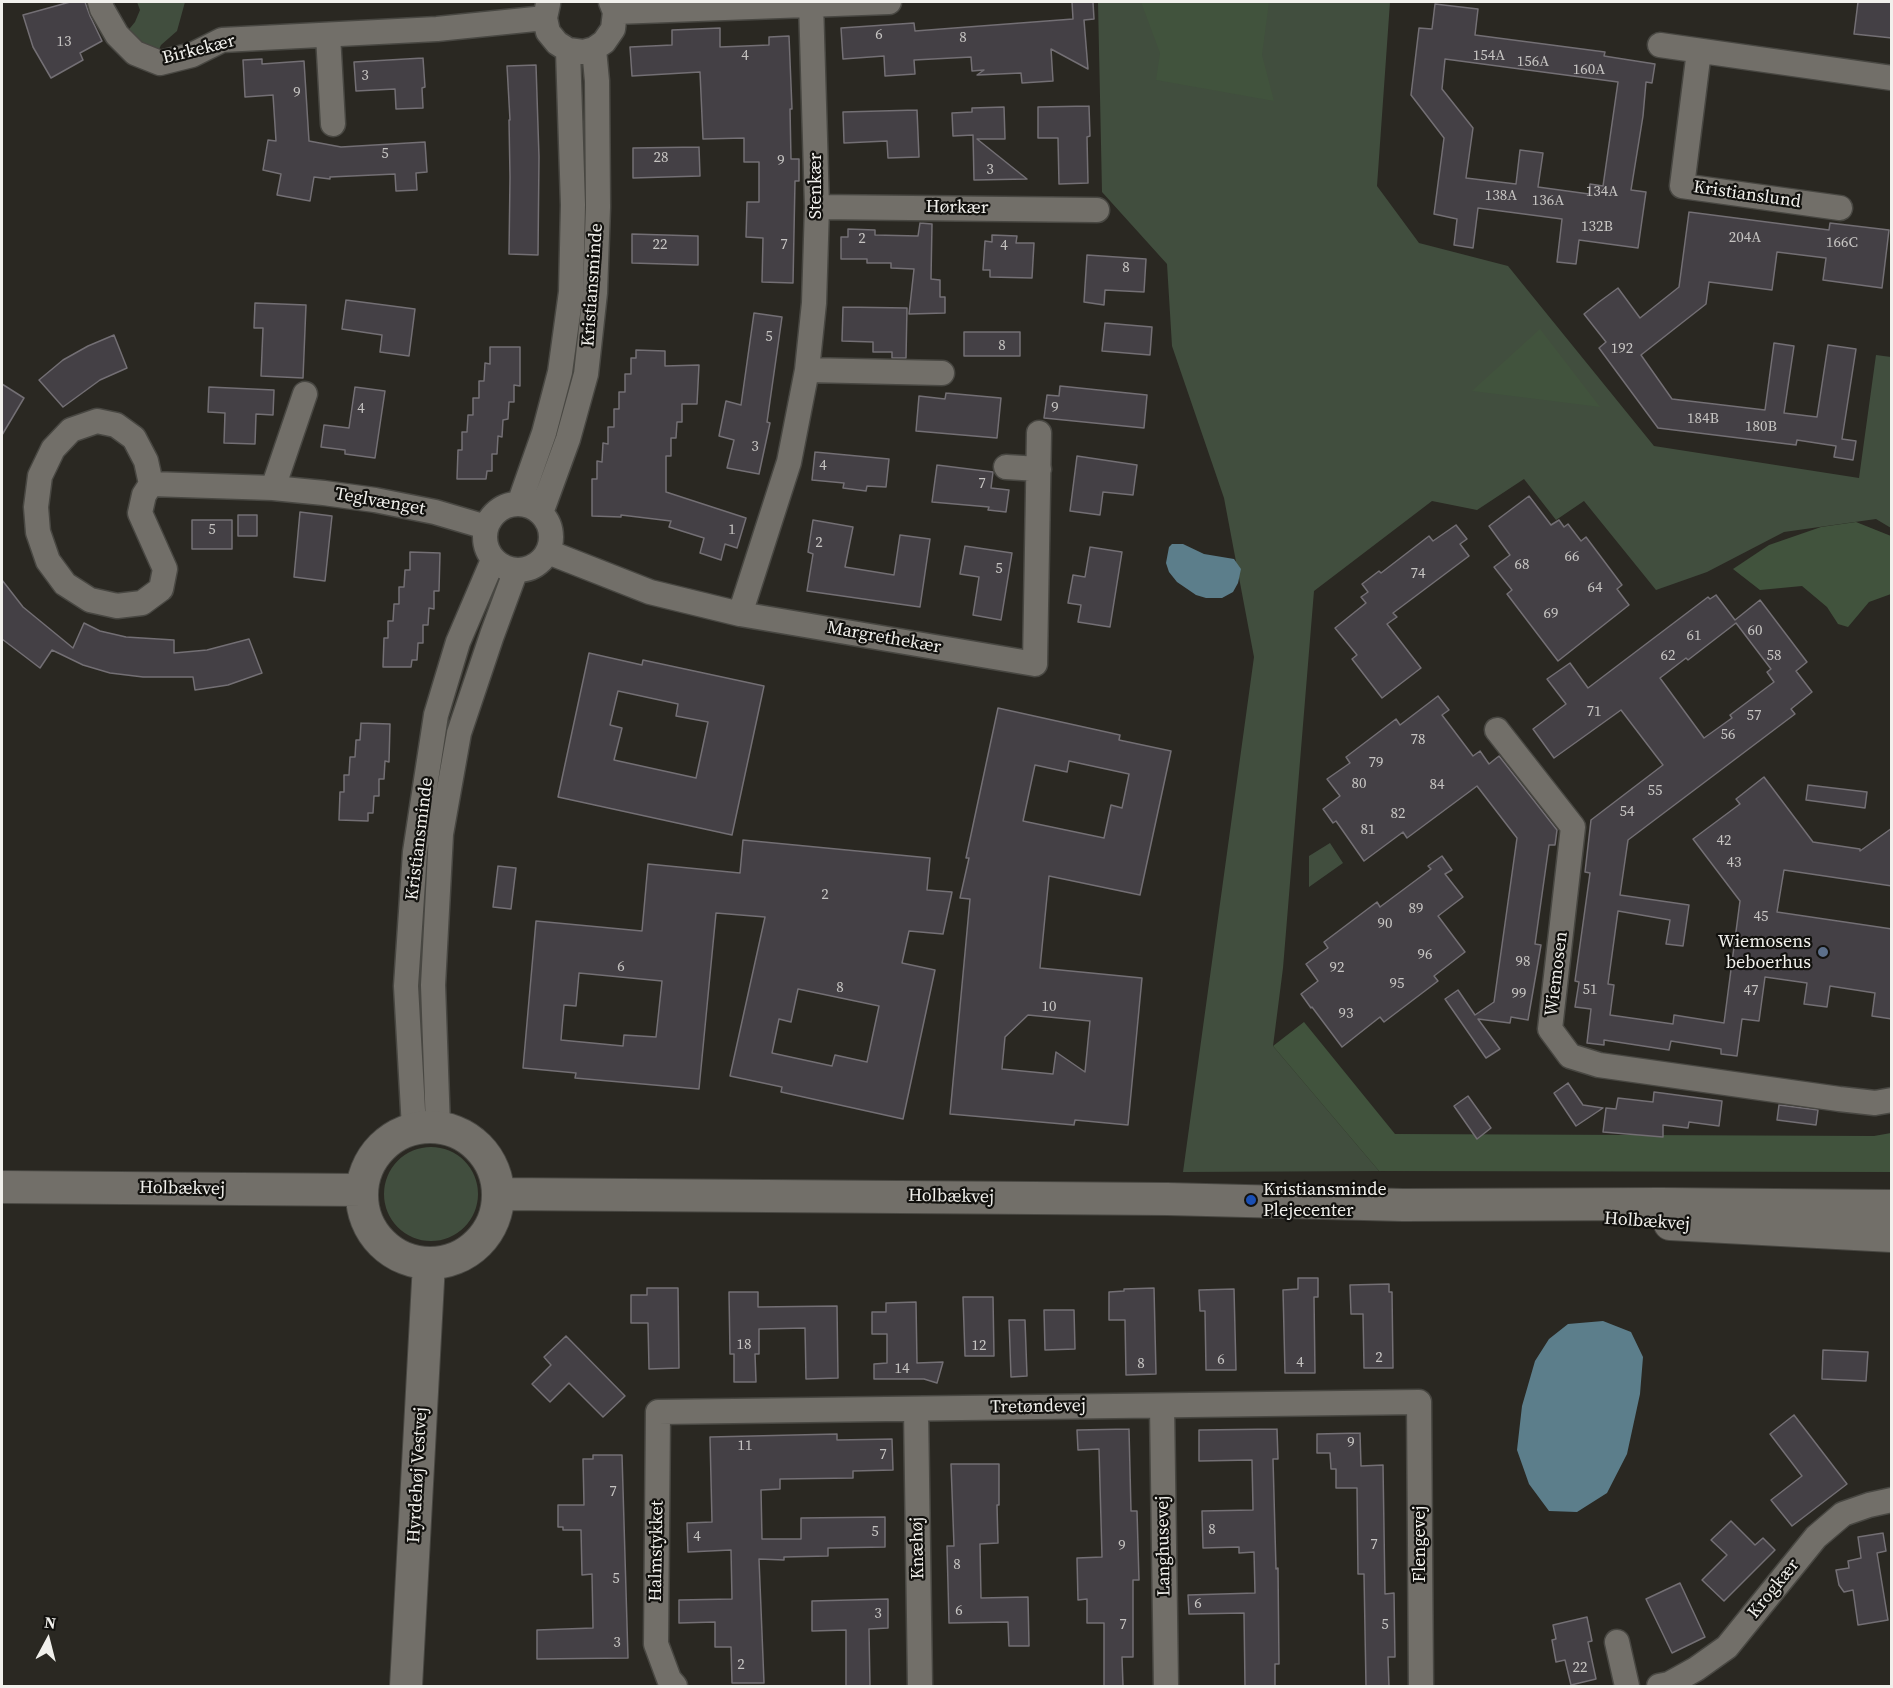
<!DOCTYPE html>
<html>
<head>
<meta charset="utf-8">
<style>
  body { margin:0 }
  #map { position:relative; width:1893px; height:1688px; overflow:hidden; background:#2a2822; font-family:"Source Serif 4",serif }
  canvas { display:block }
  .frame { position:absolute; inset:0; border:3px solid #f1f0ec; pointer-events:none }
  .north { position:absolute; left:18px; top:1610px; width:60px; height:60px; -webkit-text-stroke:4px #12110e; paint-order:stroke; rotate:7deg; font-size:16px; font-weight:700; line-height:24px; text-align:center; color:#f1f0ec }
  .north::after { content:''; display:block; margin:auto; width:21px; height:27px; background:#f1f0ec; clip-path:polygon(50% 0,100% 100%,50% 72%,0 100%) }
</style>
</head>
<body>
<div id="map">
<canvas width="1893" height="1688"></canvas>
<div class="frame"></div>
<div class="north">N</div>
</div>
<script>
const context = document.querySelector('canvas').getContext('2d');
context.lineJoin = 'round';
function paint(path, color) {
  context.fillStyle = color;
  context.fill(path, 'evenodd');
}
function poly(rows) {
  const path = new Path2D();
  for (const r of rows) {
    if (r.length === 3) {
      path.moveTo(r[0] + r[2], r[1]);
      path.arc(r[0], r[1], r[2], 0, 2 * Math.PI);
      continue;
    }
    path.moveTo(r[0], r[1]);
    for (let i = 2; i < r.length; i += 2) path.lineTo(r[i], r[i + 1]);
  }
  return path;
}
function trace(path, color, width, dash) {
  context.strokeStyle = color;
  context.lineWidth = width;
  context.lineCap = dash ? 'butt' : 'round';
  context.setLineDash(dash || []);
  context.stroke(path);
}
function drawText(font, color, halo, rows, align = 'center') {
  context.font = font + ' "Source Serif 4",serif';
  context.lineWidth = 4.5;
  context.setLineDash([]);
  context.textBaseline = 'middle';
  context.strokeStyle = halo;
  context.fillStyle = color;
  for (const [text, x, y, turn = 0] of rows) {
    context.save();
    context.translate(x, y);
    context.rotate((+turn || 0) * Math.PI / 180);
    context.textAlign = isNaN(turn) ? turn : align;
    if (halo) context.strokeText(text, 0, 0);
    context.fillText(text, 0, 0);
    context.restore();
  }
}
paint(poly([
  [137,2,185,2,177,31,161,45,157,54,126,33,135,22,140,10],
  [1098,2,1390,2,1377,186,1419,243,1508,266,1654,446,1859,478,1876,355,1891,357,1891,528,1876,519,1784,532,1707,572,1656,590,1584,501,1556,520,1524,479,1477,510,1432,501,1314,591,1283,968,1273,1046,1379,1171,1183,1172,1254,657,1224,498,1172,346,1167,264,1102,192],
  [1330,843,1343,863,1309,887,1309,856],
  [431,1194,47]
]), '#414e3e');
paint(poly([
  [1141,2,1269,2,1262,55,1274,101,1156,80,1160,53],
  [1540,329,1600,407,1472,391],
  [1856,522,1891,536,1891,594,1869,602,1848,627,1838,624,1827,607,1802,586,1760,590,1733,569,1769,545,1821,527],
  [1304,1022,1395,1134,1874,1136,1891,1133,1891,1172,1379,1171,1273,1046]
]), '#41533d');
paint(poly([
  [1172,544,1183,544,1204,554,1234,559,1241,569,1238,583,1233,592,1222,598,1206,598,1196,595,1177,582,1169,572,1166,563,1169,547],
  [1603,1321,1631,1332,1643,1357,1640,1394,1627,1454,1607,1493,1577,1512,1549,1511,1529,1484,1517,1450,1522,1406,1535,1361,1549,1339,1568,1324]
]), '#5c7e8b');
const building = poly([
  [70,2,85,2,90,16,102,41,80,53,83,60,51,78,33,47,23,15,70,2],
  [1072,2,1093,2,1094,19,1084,20,1088,69,1051,49,1053,81,1022,83,1021,73,977,75,984,70,972,71,971,57,914,60,915,74,885,76,884,56,843,59,841,28,914,23,915,31,1073,19,1072,2],
  [1858,2,1892,2,1892,38,1854,34,1858,2],
  [1435,4,1478,9,1475,35,1605,52,1604,56,1655,64,1652,83,1646,82,1643,116,1631,190,1646,192,1638,248,1579,240,1576,264,1557,262,1562,219,1478,208,1473,248,1454,245,1457,219,1434,214,1444,138,1411,95,1419,28,1432,29,1435,4],
  [1445,59,1618,82,1603,186,1590,184,1589,194,1538,187,1543,153,1520,150,1516,184,1466,178,1473,128,1442,89,1445,59],
  [720,28,720,47,769,45,769,37,789,36,792,109,790,109,791,159,799,159,799,181,795,181,793,283,762,282,763,238,746,237,747,202,759,202,759,162,744,162,744,138,703,139,700,72,632,76,630,47,672,45,672,30,720,28],
  [423,58,425,87,422,88,423,108,396,109,395,89,356,91,354,62,423,58],
  [262,59,262,64,304,61,309,141,341,147,425,142,427,172,416,173,417,190,396,191,395,174,330,177,330,179,314,177,310,201,277,195,281,174,263,170,268,140,276,141,273,95,245,97,243,60,262,59],
  [536,65,539,157,538,255,509,254,510,177,509,120,510,120,507,66,536,65],
  [1089,106,1090,136,1087,137,1088,183,1059,184,1058,138,1038,138,1038,107,1089,106],
  [1004,107,1005,139,977,139,1027,179,974,180,973,135,953,136,952,113,972,112,972,108,1004,107],
  [917,110,919,157,888,158,887,141,844,143,843,112,917,110],
  [699,147,700,176,633,178,633,148,699,147],
  [1689,212,1829,230,1830,223,1889,230,1882,288,1823,280,1826,258,1777,252,1772,290,1709,282,1706,304,1641,355,1672,399,1765,410,1774,343,1794,346,1784,413,1817,417,1828,345,1856,349,1842,439,1856,441,1853,460,1834,457,1836,446,1797,440,1796,445,1658,428,1599,348,1606,342,1584,314,1599,302,1618,288,1640,318,1679,287,1689,212],
  [920,223,932,224,931,279,940,280,940,297,945,297,945,313,909,314,914,269,891,268,891,263,867,263,867,259,841,259,841,237,848,237,848,229,875,230,875,235,918,236,920,223],
  [632,234,698,236,698,265,632,263,632,234],
  [992,235,1017,236,1016,243,1034,243,1032,278,990,277,990,270,983,270,985,241,992,242,992,235],
  [1087,255,1146,259,1144,292,1105,290,1104,305,1084,302,1087,255],
  [346,300,415,309,409,356,380,352,382,335,342,329,346,300],
  [255,303,306,305,303,378,261,376,263,328,254,328,255,303],
  [843,307,907,308,906,358,892,358,892,352,873,352,873,342,842,341,843,307],
  [754,313,782,317,767,422,770,423,759,474,727,468,734,440,719,436,726,401,741,405,754,313],
  [1105,323,1152,327,1150,355,1102,351,1105,323],
  [964,332,1020,332,1020,356,964,356,964,332],
  [114,335,127,368,100,380,63,407,39,380,63,360,88,346,114,335],
  [490,347,520,347,520,386,514,385,514,402,509,402,508,419,503,420,502,437,498,436,497,454,492,454,492,471,487,471,486,479,457,479,458,450,462,450,462,432,467,432,468,415,473,415,473,398,479,398,479,381,484,381,485,363,490,364,490,347],
  [636,350,665,351,665,366,699,365,697,404,682,404,682,422,677,422,676,438,671,438,671,456,666,456,666,492,746,518,737,548,725,544,721,560,700,553,704,538,669,527,671,521,621,515,621,517,592,516,592,479,597,479,597,461,602,462,603,443,608,444,608,427,614,427,614,409,619,409,619,392,625,392,625,374,631,374,631,358,636,358,636,350],
  [2,384,24,398,2,435,2,384],
  [1060,386,1147,395,1144,428,1044,418,1047,395,1059,396,1060,386],
  [209,387,274,390,273,415,256,414,255,444,224,443,225,413,208,412,209,387],
  [355,387,385,391,375,458,345,454,345,450,321,447,324,425,349,428,355,387],
  [946,393,1001,398,997,438,916,431,919,396,945,399,946,393],
  [815,452,889,459,886,487,867,486,866,491,843,488,844,483,812,480,815,452],
  [1077,456,1137,465,1133,495,1103,492,1100,515,1070,511,1077,456],
  [937,465,993,472,991,488,1009,490,1006,512,988,510,989,507,932,502,937,465],
  [1529,496,1551,525,1559,520,1564,527,1568,524,1581,541,1586,537,1622,585,1617,589,1629,605,1558,661,1507,594,1512,590,1494,567,1510,555,1489,526,1529,496],
  [300,512,332,516,325,581,294,577,300,512],
  [238,515,257,515,257,536,238,536,238,515],
  [192,520,232,520,232,549,192,549,192,520],
  [813,520,853,527,845,567,894,575,900,535,930,539,920,607,807,591,813,554,808,552,813,520],
  [1456,525,1467,539,1460,544,1469,556,1393,613,1397,617,1387,624,1421,668,1382,698,1352,659,1357,655,1335,628,1366,603,1361,597,1368,592,1362,584,1379,571,1381,573,1429,536,1433,541,1456,525],
  [965,546,1012,553,1001,620,973,615,979,577,960,574,965,546],
  [1090,547,1122,552,1110,627,1078,622,1081,605,1068,603,1073,575,1085,577,1090,547],
  [410,552,440,553,439,591,434,591,434,609,429,608,428,625,423,625,423,643,418,643,417,660,412,660,411,667,383,667,384,638,388,638,388,621,393,621,394,604,399,604,399,587,404,587,405,570,410,570,410,552],
  [2,580,23,607,73,648,84,623,100,631,126,637,174,640,174,653,207,650,249,639,262,673,228,685,195,690,193,677,143,677,110,673,83,665,52,650,40,668,2,639,2,580],
  [1716,595,1735,620,1760,600,1807,662,1796,671,1812,692,1791,709,1795,714,1628,840,1620,895,1689,905,1683,946,1666,944,1670,920,1618,911,1608,984,1614,985,1610,1015,1673,1024,1674,1015,1724,1023,1740,901,1693,839,1740,804,1736,799,1764,777,1813,842,1860,849,1860,851,1892,828,1892,886,1784,870,1777,912,1892,929,1892,1019,1872,1016,1875,993,1830,986,1827,1007,1804,1004,1807,983,1765,977,1759,1021,1742,1019,1737,1056,1721,1054,1721,1049,1671,1041,1669,1050,1604,1040,1604,1045,1587,1043,1591,1009,1575,1007,1579,982,1575,981,1590,873,1585,872,1591,820,1663,765,1621,710,1554,758,1533,729,1566,704,1547,679,1570,663,1588,688,1708,597,1710,599,1716,595],
  [1736,623,1771,669,1767,672,1774,682,1730,715,1732,718,1704,738,1660,678,1686,658,1688,660,1736,623],
  [589,653,642,665,643,660,764,686,732,835,558,797,589,653],
  [618,691,678,704,676,716,708,722,696,778,614,760,622,728,610,725,618,691],
  [1438,696,1449,710,1442,715,1473,756,1480,751,1489,764,1499,756,1557,830,1555,845,1549,845,1535,944,1541,945,1528,1020,1511,1017,1510,1023,1478,1019,1500,1049,1486,1058,1445,999,1458,990,1475,1015,1494,1002,1517,838,1477,786,1407,838,1403,832,1364,861,1336,821,1333,823,1323,809,1340,796,1327,779,1350,763,1346,757,1396,719,1400,725,1438,696],
  [998,708,1120,735,1119,740,1171,751,1140,895,1049,876,1040,968,1142,978,1128,1125,1075,1120,1074,1125,950,1114,970,899,960,898,969,858,966,858,998,708],
  [1069,761,1129,774,1122,808,1111,805,1104,838,1023,821,1035,765,1067,772,1069,761],
  [1028,1015,1090,1021,1085,1072,1056,1052,1053,1074,1002,1069,1005,1037,1028,1015],
  [361,723,390,724,389,762,385,761,384,779,379,779,379,796,374,796,373,813,368,813,368,821,339,820,340,792,344,792,344,775,349,775,350,757,355,757,356,740,360,740,361,723],
  [1808,785,1867,792,1865,808,1806,800,1808,785],
  [743,840,930,858,927,890,952,892,943,934,909,931,902,963,935,970,903,1119,781,1092,782,1087,730,1076,765,917,716,913,699,1089,575,1078,576,1073,523,1068,536,921,642,931,648,864,740,873,743,840],
  [579,973,662,981,656,1037,624,1035,623,1046,561,1040,564,1005,576,1006,579,973],
  [798,989,879,1006,867,1062,835,1055,832,1066,772,1053,779,1019,791,1022,798,989],
  [1442,856,1452,870,1445,874,1463,897,1438,916,1465,952,1434,976,1438,981,1384,1022,1380,1017,1342,1047,1312,1007,1311,1008,1301,994,1318,981,1306,964,1328,948,1324,942,1377,902,1380,907,1431,869,1428,866,1442,856],
  [498,866,516,868,511,909,493,907,498,866],
  [1568,1083,1583,1105,1603,1108,1576,1126,1554,1093,1568,1083],
  [1654,1092,1722,1101,1719,1126,1689,1122,1688,1128,1663,1125,1663,1137,1603,1132,1606,1108,1616,1109,1618,1098,1653,1102,1654,1092],
  [1468,1096,1491,1128,1477,1139,1454,1106,1468,1096],
  [1779,1105,1818,1110,1816,1125,1777,1120,1779,1105],
  [1298,1278,1318,1278,1318,1297,1314,1297,1315,1373,1285,1373,1283,1290,1298,1289,1298,1278],
  [1389,1284,1389,1292,1392,1292,1393,1368,1364,1368,1363,1314,1351,1314,1350,1285,1389,1284],
  [647,1288,678,1288,679,1368,649,1369,648,1323,631,1323,631,1295,647,1295,647,1288],
  [1154,1288,1156,1374,1126,1375,1125,1320,1109,1320,1109,1292,1124,1291,1124,1289,1154,1288],
  [1234,1289,1236,1370,1206,1370,1205,1311,1200,1311,1199,1290,1234,1289],
  [729,1292,758,1292,758,1307,837,1306,838,1378,806,1379,805,1328,759,1329,759,1354,755,1354,756,1382,734,1382,734,1354,730,1354,729,1292],
  [963,1297,993,1297,994,1356,965,1356,963,1297],
  [916,1302,917,1363,943,1362,937,1383,924,1379,874,1379,874,1364,887,1363,887,1334,872,1334,872,1312,886,1312,886,1303,916,1302],
  [1044,1310,1074,1310,1075,1349,1045,1350,1044,1310],
  [1009,1320,1025,1320,1027,1376,1011,1377,1009,1320],
  [566,1336,625,1396,603,1417,569,1383,550,1402,532,1384,551,1365,544,1357,566,1336],
  [1823,1350,1868,1352,1866,1381,1822,1379,1823,1350],
  [1794,1415,1847,1484,1792,1526,1771,1500,1802,1476,1770,1434,1794,1415],
  [1129,1429,1131,1511,1137,1511,1139,1580,1133,1580,1133,1657,1122,1657,1123,1686,1104,1686,1104,1623,1087,1623,1087,1599,1078,1600,1077,1558,1102,1557,1099,1449,1078,1450,1077,1430,1129,1429],
  [1277,1429,1278,1459,1273,1459,1276,1569,1278,1568,1279,1664,1275,1664,1275,1686,1245,1686,1244,1613,1189,1614,1188,1595,1255,1593,1254,1552,1239,1553,1239,1547,1203,1548,1202,1511,1253,1510,1252,1460,1199,1461,1199,1430,1277,1429],
  [1360,1433,1361,1466,1383,1465,1385,1594,1394,1593,1395,1657,1388,1657,1389,1686,1366,1686,1364,1574,1358,1574,1357,1488,1336,1488,1336,1469,1331,1469,1330,1453,1317,1453,1317,1434,1360,1433],
  [837,1434,837,1440,892,1439,893,1470,853,1471,853,1478,780,1479,780,1489,761,1490,762,1539,801,1539,801,1518,885,1517,885,1547,828,1548,828,1556,784,1557,784,1560,759,1559,764,1683,732,1683,731,1647,715,1647,715,1622,679,1623,679,1600,732,1599,731,1550,688,1552,687,1523,712,1522,710,1437,837,1434],
  [593,1455,622,1455,628,1658,537,1659,537,1630,593,1628,592,1574,582,1575,581,1530,563,1530,563,1527,558,1527,558,1505,584,1505,583,1459,593,1459,593,1455],
  [951,1464,999,1464,999,1505,997,1505,998,1543,980,1544,981,1598,1028,1597,1029,1646,1009,1646,1008,1622,949,1623,947,1546,954,1546,951,1464],
  [1731,1521,1755,1545,1763,1538,1775,1550,1724,1601,1702,1580,1727,1555,1711,1540,1731,1521],
  [1883,1533,1886,1551,1877,1553,1888,1620,1858,1625,1853,1590,1844,1592,1839,1585,1836,1570,1849,1568,1848,1561,1861,1558,1858,1537,1883,1533],
  [1680,1583,1705,1637,1672,1653,1646,1599,1680,1583],
  [888,1599,888,1628,869,1629,870,1686,846,1686,846,1630,812,1631,812,1601,888,1599],
  [1587,1617,1592,1641,1588,1642,1596,1679,1571,1685,1565,1660,1556,1662,1552,1640,1556,1639,1553,1625,1587,1617]
]);
paint(building, '#444045');
trace(building, '#736f74', 1.5);
const minor = poly([
  [100,2,102,9,117,35,135,53,160,63,192,55,222,40,437,29,545,18],
  [548,4,545,18,548,32,557,43,568,50,583,52,594,49,604,42,613,29,615,12,611,2],
  [615,12,889,2],
  [328,35,333,124],
  [1660,45,1892,78],
  [1699,51,1682,186,1840,208],
  [817,207,1097,210],
  [807,370,942,373],
  [1006,467,1039,469],
  [151,484,144,495,140,513,165,569,161,589,142,603,117,606,90,600,65,584,48,561,38,532,36,507,40,476,53,449,71,430,97,421,116,425,134,438,146,461,151,484,273,488,324,493,375,500,435,512,486,527],
  [273,488,305,394],
  [519,504,544,433,560,372,571,292,573,205,568,50],
  [518,537,33],
  [541,513,568,439,586,374,595,293,598,207,597,81,594,49],
  [548,552,650,592,740,614,1035,664,1039,433],
  [740,614,789,462,807,370,814,303,817,207,811,2],
  [1497,730,1573,827,1550,1029,1570,1056,1599,1065,1839,1099,1875,1103,1892,1100],
  [438,1127,433,985,441,834,459,733,492,635,516,570],
  [414,1128,406,986,415,852,436,715,458,642,493,560],
  [1162,1406,1166,1686],
  [916,1409,920,1686],
  [1617,1642,1627,1686],
  [675,1686,669,1679,656,1644,658,1412,1419,1402,1421,1686],
  [1659,1686,1669,1684,1696,1669,1727,1647,1816,1537,1843,1514,1869,1505,1892,1500]
]);
const tertiary = poly([
  [430,1195,68],
  [2,1187,362,1190],
  [498,1194,1167,1199,1403,1205,1661,1204,1892,1206],
  [1670,1224,1892,1236],
  [406,1686,429,1263]
]);
trace(minor, '#484742', 27);
trace(tertiary, '#484742', 34);
trace(minor, '#726f69', 24);
trace(tertiary, '#726f69', 32);
for (const [x, y, r, color] of [
  [1823,952,6,"#5c6f8a"],
  [1251,1200,6,"#1a4fb4"]
]) {
  const dot = new Path2D();
  dot.arc(x, y, r, 0, 2 * Math.PI);
  context.fillStyle = color;
  context.fill(dot);
  trace(dot, '#12110e', 2);
}
drawText('15px', '#c6c4c2', null, [
  ["6",879,35],
  ["8",963,38],
  ["13",64,42],
  ["4",745,56],
  ["154A",1489,56],
  ["156A",1533,62],
  ["160A",1589,70],
  ["3",365,76],
  ["9",297,93],
  ["5",385,154],
  ["28",661,158],
  ["9",781,161],
  ["3",990,170],
  ["134A",1602,192],
  ["138A",1501,196],
  ["136A",1548,201],
  ["132B",1597,227],
  ["204A",1745,238],
  ["2",862,239],
  ["166C",1842,243],
  ["22",660,245],
  ["7",784,245],
  ["4",1004,246],
  ["8",1126,268],
  ["5",769,337],
  ["8",1002,346],
  ["192",1622,349],
  ["9",1055,408],
  ["4",361,409],
  ["184B",1703,419],
  ["180B",1761,427],
  ["3",755,447],
  ["4",823,466],
  ["7",982,484],
  ["5",212,530],
  ["1",732,530],
  ["2",819,543],
  ["66",1572,557],
  ["68",1522,565],
  ["5",999,569],
  ["74",1418,574],
  ["64",1595,588],
  ["69",1551,614],
  ["60",1755,631],
  ["61",1694,636],
  ["62",1668,656],
  ["58",1774,656],
  ["71",1594,712],
  ["57",1754,716],
  ["56",1728,735],
  ["78",1418,740],
  ["79",1376,763],
  ["80",1359,784],
  ["84",1437,785],
  ["55",1655,791],
  ["54",1627,812],
  ["82",1398,814],
  ["81",1368,830],
  ["42",1724,841],
  ["43",1734,863],
  ["2",825,895],
  ["89",1416,909],
  ["45",1761,917],
  ["90",1385,924],
  ["96",1425,955],
  ["98",1523,962],
  ["6",621,967],
  ["92",1337,968],
  ["95",1397,984],
  ["8",840,988],
  ["51",1590,990],
  ["47",1751,991],
  ["99",1519,994],
  ["10",1049,1007],
  ["93",1346,1014],
  ["18",744,1345],
  ["12",979,1346],
  ["2",1379,1358],
  ["6",1221,1360],
  ["4",1300,1363],
  ["8",1141,1364],
  ["14",902,1369],
  ["9",1351,1443],
  ["11",745,1446],
  ["7",883,1455],
  ["7",613,1492],
  ["8",1212,1530],
  ["5",875,1532],
  ["4",697,1537],
  ["7",1374,1545],
  ["9",1122,1546],
  ["8",957,1565],
  ["5",616,1579],
  ["6",1198,1604],
  ["6",959,1611],
  ["3",878,1614],
  ["7",1123,1625],
  ["5",1385,1625],
  ["3",617,1643],
  ["2",741,1665],
  ["22",1580,1668]
]);
drawText('18px', '#f1f0ec', '#12110e', [
  ["Birkekær",199,50,-14],
  ["Stenkær",816,186,-90],
  ["Kristianslund",1747,195,8],
  ["Hørkær",957,208,1],
  ["Kristiansminde",593,285,-86],
  ["Teglvænget",380,502,10],
  ["Margrethekær",884,638,10],
  ["Kristiansminde",420,839,-83],
  ["Wiemosen",1557,974,-83],
  ["Holbækvej",182,1189,1],
  ["Holbækvej",951,1197,1],
  ["Holbækvej",1647,1222,4],
  ["Tretøndevej",1038,1407,-1],
  ["Hyrdehøj Vestvej",418,1475,-87],
  ["Flengevej",1420,1544,-90],
  ["Langhusevej",1164,1546,-91],
  ["Knæhøj",918,1548,-91],
  ["Halmstykket",657,1551,-89],
  ["Krogkær",1774,1589,-51]
]);
drawText('18px', '#f1f0ec', '#12110e', [
  ["Wiemosens",1811,942],
  ["beboerhus",1811,963],
  ["Kristiansminde",1263,1190,"left"],
  ["Plejecenter",1263,1211,"left"]
], 'right');
</script>
</body>
</html>
